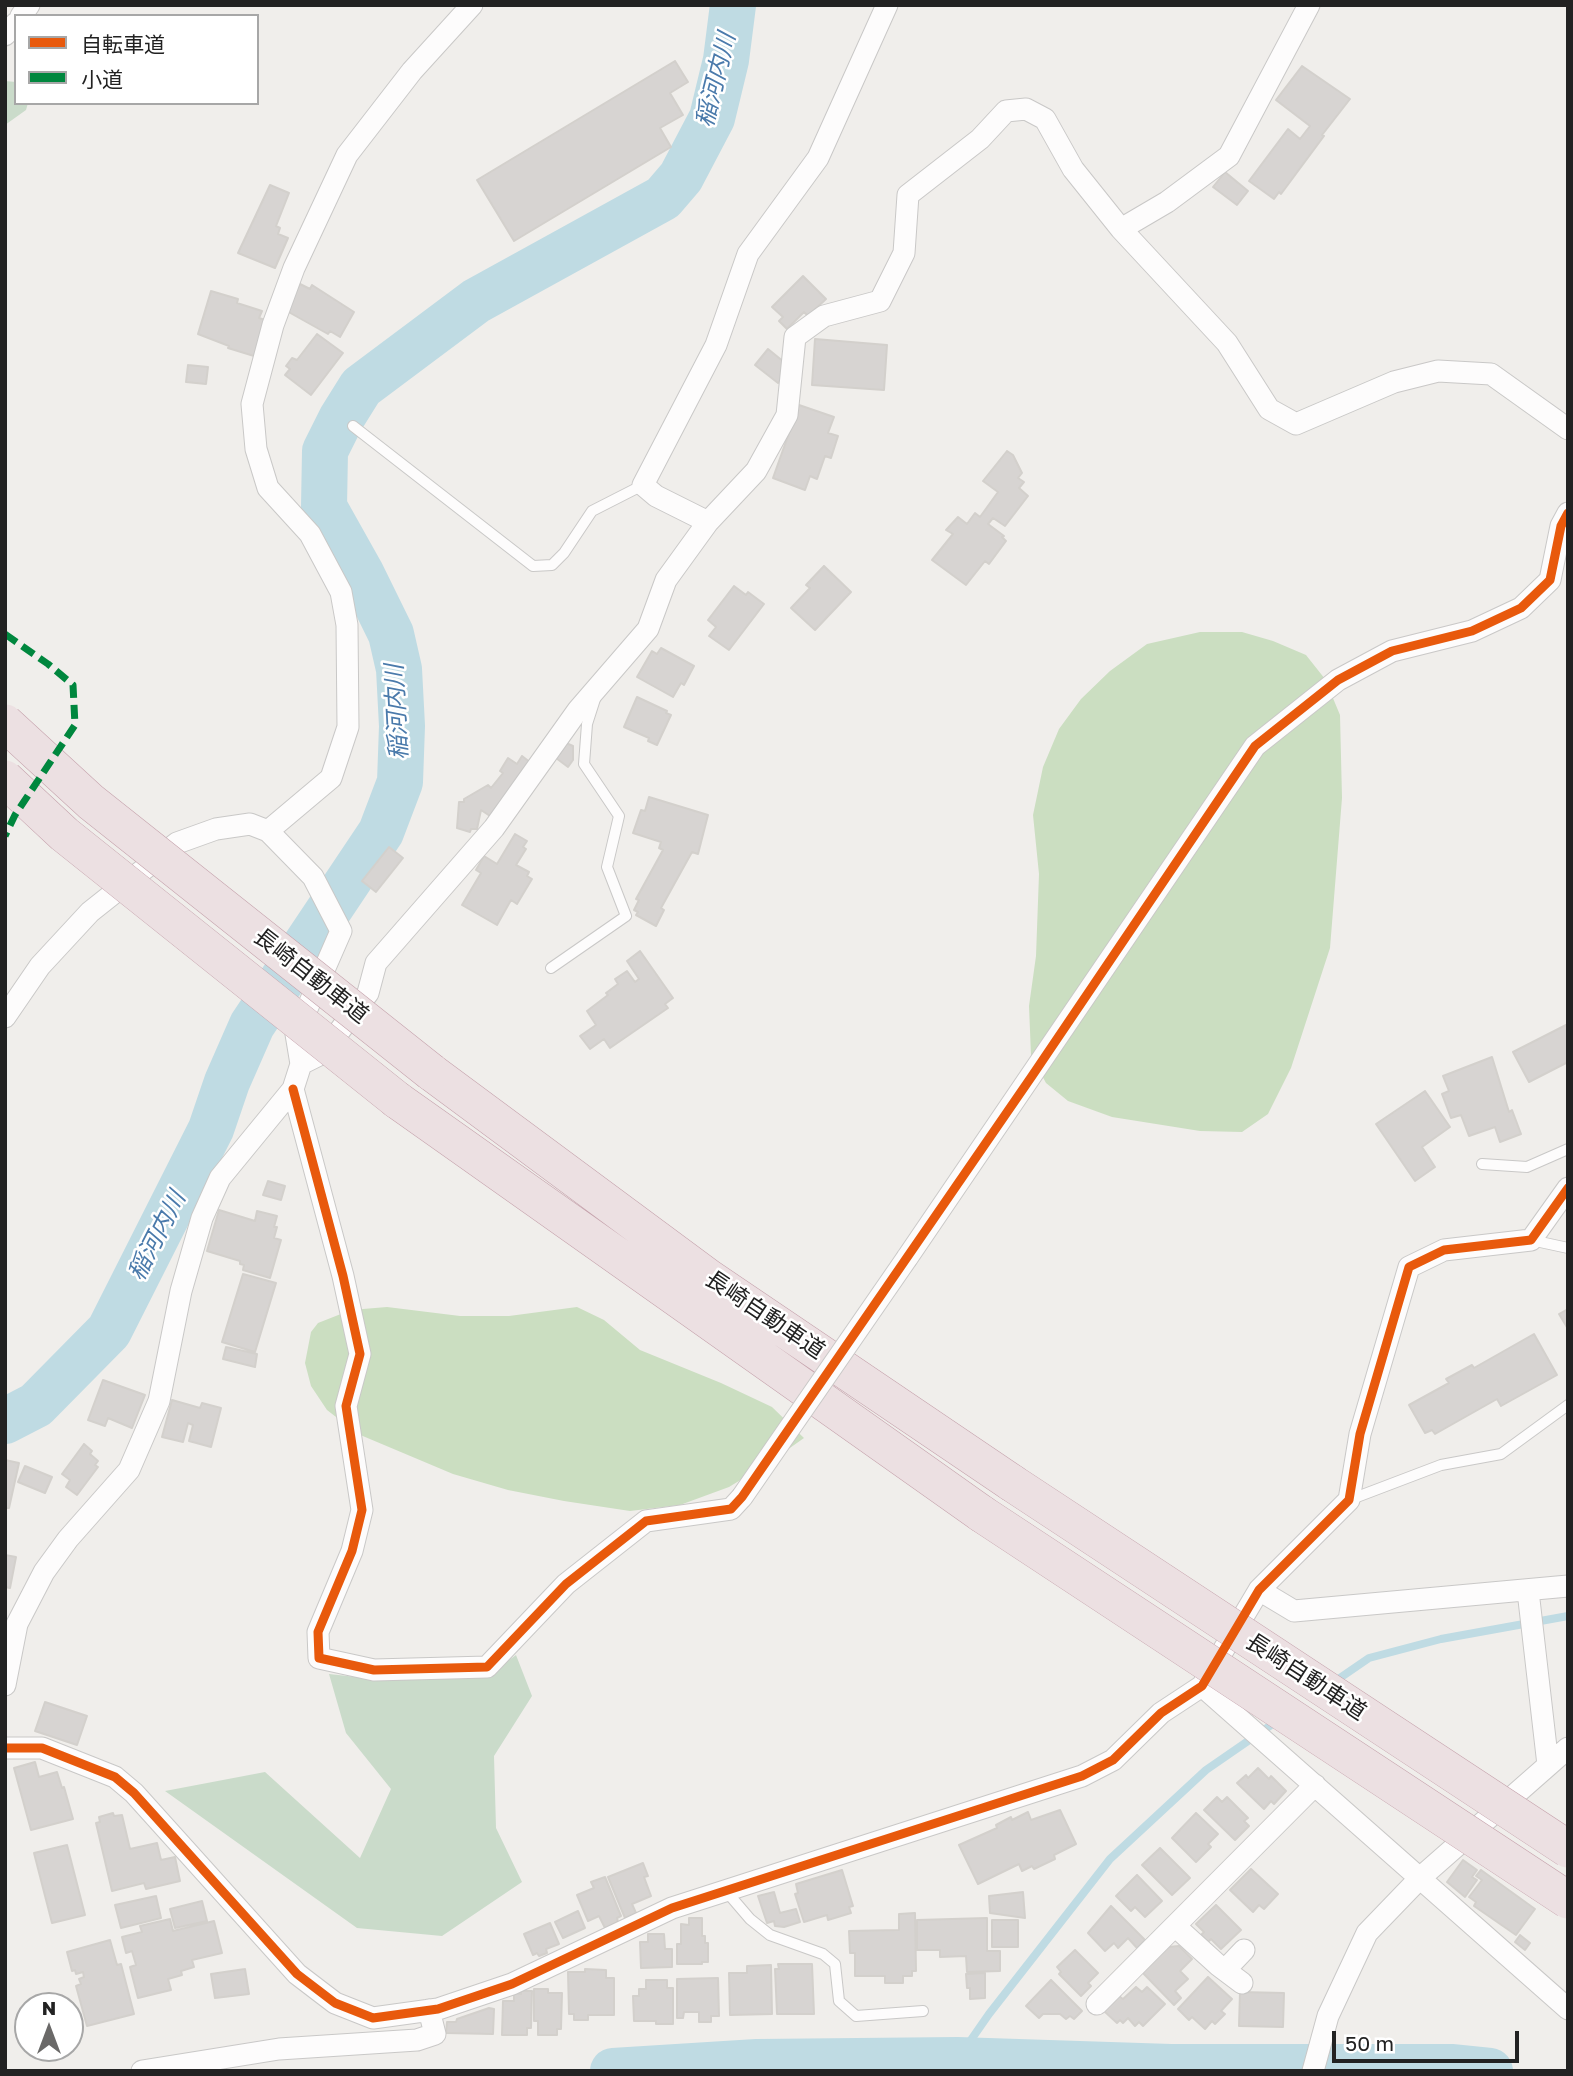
<!DOCTYPE html>
<html>
<head>
<meta charset="utf-8">
<style>
  body { margin:0 }
  #map { position:relative; width:1573px; height:2076px; overflow:hidden; background:#f0eeeb; font-family:"Golos Text","Noto Sans JP",sans-serif }
  canvas { display:block }
  .frame { position:absolute; inset:0; border:7px solid #222; pointer-events:none }
  .legend { position:absolute; left:14px; top:14px; width:245px; height:91px; box-sizing:border-box; background:#fff; border:2px solid #a7a7a7; margin:0; padding:9px 12px; list-style:none; font-size:21px; color:#222 }
  .legend li { display:flex; align-items:center; gap:14px; height:35px }
  .legend b { width:35px; border:2px solid #a7a7a7 }
  .north { position:absolute; left:14px; top:1992px; width:70px; height:70px; box-sizing:border-box; background:#fff; border:2px solid #a7a7a7; border-radius:50%; rotate:0deg; font-size:19px; font-weight:700; line-height:28px; text-align:center; color:#222 }
  .north::after { content:''; display:block; margin:auto; width:24px; height:32px; background:#6a6968; clip-path:polygon(50% 0,100% 100%,50% 72%,0 100%) }
  .scale { position:absolute; left:1332px; top:2031px; width:187px; height:32px; box-sizing:border-box; border:4px solid #222; border-top:0; padding-left:9px; font-size:21px; line-height:24px; white-space:nowrap; color:#222; -webkit-text-stroke:5px #fff; paint-order:stroke }
</style>
</head>
<body>
<div id="map">
<canvas width="1573" height="2076"></canvas>
<div class="frame"></div>
<ul class="legend">
<li><b style="height:9px;background:#e8590c"></b>自転車道</li>
<li><b style="height:9px;background:#00873e"></b>小道</li>
</ul>
<div class="north">N</div>
<div class="scale">50 m</div>
</div>
<script>
const context = document.querySelector('canvas').getContext('2d');
context.lineJoin = 'round';
function paint(path, color) {
  context.fillStyle = color;
  context.fill(path, 'evenodd');
}
function poly(rows) {
  const path = new Path2D();
  for (const r of rows) {
    path.moveTo(r[0], r[1]);
    for (let i = 2; i < r.length; i += 2) path.lineTo(r[i], r[i + 1]);
  }
  return path;
}
function trace(path, color, width, dash) {
  context.strokeStyle = color;
  context.lineWidth = width;
  context.lineCap = dash ? 'butt' : 'round';
  context.setLineDash(dash || []);
  context.stroke(path);
}
function drawText(font, color, halo, rows, align = 'center') {
  context.font = font + ' "Golos Text","Noto Sans JP",sans-serif';
  context.lineWidth = 5;
  context.setLineDash([]);
  context.textBaseline = 'middle';
  context.strokeStyle = halo;
  context.fillStyle = color;
  for (const [text, x, y, turn = 0] of rows) {
    context.save();
    context.translate(x, y);
    context.rotate((+turn || 0) * Math.PI / 180);
    context.textAlign = isNaN(turn) ? turn : align;
    if (halo) context.strokeText(text, 0, 0);
    context.fillText(text, 0, 0);
    context.restore();
  }
}
paint(poly([
  [1200,632,1242,632,1273,641,1306,655,1325,679,1340,715,1342,798,1330,948,1291,1068,1268,1114,1242,1132,1200,1131,1112,1117,1068,1101,1046,1083,1031,1055,1029,1006,1036,956,1039,874,1033,815,1043,767,1059,729,1081,699,1110,671,1147,644],
  [387,1307,460,1316,509,1316,577,1307,604,1320,640,1350,721,1383,772,1407,804,1438,770,1462,729,1487,680,1505,630,1511,564,1501,508,1490,453,1474,358,1434,327,1410,311,1386,305,1363,311,1332,318,1323,351,1310]
]), '#cbdec1');
paint(poly([
  [5,81,16,82,16,103,28,103,26,110,5,125],
  [516,1655,532,1696,494,1756,496,1828,522,1882,442,1936,357,1928,165,1791,265,1772,360,1858,391,1789,346,1733,329,1674,375,1679,494,1671]
]), '#cadbca');
trace(poly([
  [1334,1682,1369,1658,1441,1639,1568,1616],
  [957,2060,989,2014,1110,1859,1206,1770,1277,1721]
]), '#bfdbe3', 8);
trace(poly([
  [5,1421,36,1405,109,1331,211,1129,227,1082,252,1025,381,832,400,782,402,726,399,669,391,634,361,573,324,507,325,451,341,419,361,387,476,301,663,198,681,177,712,118,726,60,733,5],
  [613,2071,757,2062,957,2060,1171,2067,1451,2067,1490,2071]
]), '#bfdbe3', 46);
const building = poly([
  [675,61,688,82,670,93,683,115,660,128,671,147,514,241,477,180,675,61],
  [1302,66,1350,99,1322,135,1324,136,1281,194,1279,192,1274,199,1249,181,1288,129,1300,139,1310,126,1276,100,1302,66],
  [1225,172,1248,191,1237,205,1213,187,1225,172],
  [270,185,289,193,276,226,280,228,278,234,288,238,275,268,238,253,270,185],
  [803,276,826,299,808,316,804,312,787,329,779,321,783,317,772,307,803,276],
  [300,284,310,289,312,285,354,312,340,337,330,331,328,334,285,310,300,284],
  [211,291,238,299,237,303,262,311,259,318,265,320,254,356,228,348,229,346,198,334,211,291],
  [317,334,343,353,311,395,285,375,290,369,286,366,292,358,297,360,317,334],
  [815,339,887,345,884,390,812,385,815,339],
  [768,349,784,362,783,378,778,383,755,365,768,349],
  [188,365,208,367,206,384,186,382,188,365],
  [799,405,834,417,828,433,838,436,831,458,825,456,817,479,810,476,805,490,773,478,799,405],
  [1007,451,1013,455,1022,473,1018,478,1024,482,1019,488,1028,496,1005,526,993,518,988,524,1004,536,1002,537,1006,541,989,564,985,561,966,585,932,560,953,534,946,530,958,517,967,524,975,513,980,517,998,492,983,481,1007,451],
  [824,566,851,592,815,630,791,608,810,588,806,585,824,566],
  [734,586,746,595,748,592,764,604,729,650,709,636,716,627,708,620,734,586],
  [661,648,694,666,684,685,681,683,673,697,637,677,652,651,657,654,661,648],
  [637,697,667,711,666,713,671,715,657,745,648,741,649,738,624,727,637,697],
  [566,743,573,746,573,760,568,767,556,758,566,743],
  [522,756,531,763,490,816,481,810,477,829,471,829,470,832,457,828,459,802,464,802,464,799,488,785,491,788,503,773,500,771,508,758,517,764,522,756],
  [649,797,708,815,698,854,692,852,661,908,664,910,656,926,636,915,638,912,634,910,639,900,636,899,663,850,659,848,661,842,633,833,641,810,645,811,649,797],
  [515,834,527,841,523,847,526,849,516,865,529,872,527,876,532,879,517,904,511,900,497,925,462,905,481,873,476,870,484,856,497,864,515,834],
  [389,847,403,858,376,892,362,881,389,847],
  [640,951,673,998,665,1004,668,1008,610,1048,604,1039,590,1049,580,1036,596,1025,587,1011,608,995,606,993,618,984,615,979,627,971,635,982,639,979,627,961,640,951],
  [1568,1024,1568,1062,1529,1082,1513,1052,1568,1024],
  [1492,1057,1509,1112,1512,1110,1521,1134,1500,1142,1495,1127,1469,1136,1461,1115,1451,1118,1442,1094,1449,1091,1443,1076,1492,1057],
  [1425,1091,1450,1127,1422,1147,1435,1167,1415,1181,1376,1124,1425,1091],
  [268,1181,285,1186,281,1200,263,1195,268,1181],
  [219,1210,255,1221,257,1211,277,1216,274,1227,277,1227,274,1238,281,1240,270,1278,243,1270,244,1265,240,1264,240,1261,207,1251,219,1210],
  [243,1274,276,1283,255,1352,222,1342,243,1274],
  [1568,1309,1568,1329,1559,1314,1568,1309],
  [1534,1334,1557,1375,1501,1406,1497,1399,1435,1434,1432,1430,1425,1433,1409,1405,1449,1383,1446,1379,1472,1365,1474,1368,1534,1334],
  [226,1347,257,1354,255,1367,223,1359,226,1347],
  [103,1380,145,1395,132,1428,108,1418,105,1426,88,1420,103,1380],
  [172,1400,200,1408,202,1403,221,1408,211,1447,189,1441,193,1425,188,1423,183,1442,162,1437,172,1400],
  [84,1444,92,1451,90,1454,98,1461,95,1465,98,1467,77,1495,66,1487,70,1480,62,1474,84,1444],
  [5,1460,19,1463,9,1508,5,1508,5,1460],
  [25,1466,52,1477,45,1493,18,1482,25,1466],
  [5,1555,16,1557,10,1588,5,1587,5,1555],
  [45,1702,87,1716,77,1745,35,1731,45,1702],
  [35,1762,39,1777,57,1772,62,1788,64,1787,73,1819,31,1830,14,1768,35,1762],
  [1258,1768,1269,1779,1271,1776,1286,1791,1274,1804,1271,1801,1264,1809,1237,1783,1246,1775,1248,1778,1258,1768],
  [1217,1797,1222,1802,1227,1797,1248,1818,1244,1821,1249,1826,1235,1840,1204,1810,1217,1797],
  [1060,1810,1076,1844,1054,1855,1055,1859,1034,1869,1032,1866,1022,1871,1019,1864,978,1884,959,1845,997,1828,996,1825,1011,1817,1012,1820,1028,1812,1031,1820,1060,1810],
  [113,1813,114,1816,122,1815,130,1849,157,1843,161,1860,175,1857,180,1881,146,1889,144,1883,112,1891,96,1823,100,1822,99,1817,113,1813],
  [1196,1813,1218,1834,1208,1844,1211,1847,1196,1862,1172,1838,1196,1813],
  [67,1845,85,1915,52,1923,34,1853,67,1845],
  [1160,1848,1190,1878,1172,1895,1142,1865,1160,1848],
  [1463,1860,1477,1870,1472,1877,1477,1880,1465,1897,1447,1882,1463,1860],
  [643,1863,648,1876,644,1877,651,1896,632,1904,636,1913,625,1918,608,1877,643,1863],
  [1251,1869,1278,1894,1264,1909,1259,1905,1253,1912,1230,1890,1251,1869],
  [842,1870,853,1906,849,1907,851,1913,828,1920,827,1915,804,1922,795,1894,798,1893,796,1884,842,1870],
  [1481,1870,1535,1909,1516,1935,1474,1906,1476,1902,1469,1897,1482,1880,1476,1876,1481,1870],
  [1137,1875,1162,1901,1145,1917,1135,1907,1131,1911,1116,1896,1137,1875],
  [605,1877,621,1916,617,1918,618,1922,605,1928,599,1916,588,1921,577,1895,594,1888,591,1882,605,1877],
  [774,1892,780,1913,796,1909,800,1922,784,1927,775,1926,774,1921,767,1923,758,1896,774,1892],
  [1023,1892,1025,1918,990,1913,989,1896,1023,1892],
  [156,1896,161,1918,121,1928,115,1905,156,1896],
  [202,1901,207,1921,175,1928,170,1909,202,1901],
  [1216,1905,1241,1930,1221,1949,1211,1939,1208,1942,1201,1935,1204,1932,1196,1924,1216,1905],
  [1111,1906,1145,1940,1137,1948,1128,1938,1118,1948,1114,1943,1105,1951,1088,1933,1111,1906],
  [578,1911,585,1928,563,1938,555,1922,578,1911],
  [915,1913,916,1971,912,1971,912,1976,903,1976,903,1983,885,1983,885,1976,855,1976,855,1953,850,1953,849,1931,899,1930,899,1914,915,1913],
  [689,1918,702,1918,702,1936,705,1936,705,1943,708,1943,708,1962,702,1962,702,1964,677,1964,677,1944,681,1944,681,1924,689,1925,689,1918],
  [987,1918,987,1951,1000,1951,1000,1971,967,1972,966,1956,940,1957,940,1950,917,1950,917,1920,987,1918],
  [170,1919,173,1931,214,1921,222,1953,192,1960,194,1967,181,1971,182,1975,168,1979,171,1990,138,1998,130,1967,136,1965,132,1951,126,1953,122,1937,142,1932,140,1926,170,1919],
  [992,1920,1018,1920,1018,1947,992,1947,992,1920],
  [550,1923,559,1944,546,1949,547,1953,539,1956,537,1953,533,1955,524,1934,550,1923],
  [648,1934,664,1934,665,1949,672,1949,672,1967,641,1968,640,1942,648,1942,648,1934],
  [1520,1935,1530,1943,1525,1950,1515,1942,1520,1935],
  [110,1940,117,1965,121,1964,134,2014,87,2026,76,1986,81,1984,79,1979,84,1977,83,1972,76,1974,75,1970,72,1971,67,1952,110,1940],
  [1179,1946,1192,1959,1180,1971,1188,1979,1175,1991,1181,1998,1174,2005,1142,1972,1168,1947,1179,1946],
  [1075,1950,1098,1973,1088,1983,1091,1986,1081,1996,1059,1974,1061,1972,1057,1967,1075,1950],
  [778,1964,812,1964,814,2014,777,2014,775,1969,779,1969,778,1964],
  [771,1965,772,2014,730,2015,729,1973,747,1973,747,1966,771,1965],
  [245,1969,249,1994,215,1998,211,1974,245,1969],
  [585,1969,606,1970,606,1978,614,1978,614,2015,588,2015,588,2020,574,2020,574,2014,569,2014,568,1972,585,1972,585,1969],
  [985,1973,985,1998,970,1999,970,1988,967,1988,966,1974,985,1973],
  [1208,1977,1232,1999,1221,2011,1225,2014,1215,2024,1212,2021,1205,2029,1192,2017,1189,2020,1178,2009,1208,1977],
  [718,1978,719,2016,711,2016,711,2022,699,2022,699,2012,684,2012,683,2018,677,2018,677,1979,718,1978],
  [646,1980,667,1980,667,1988,673,1988,673,2024,656,2024,656,2021,634,2021,633,1996,639,1996,639,1989,646,1989,646,1980],
  [1051,1980,1082,2011,1074,2019,1070,2016,1066,2019,1060,2014,1043,2014,1039,2018,1026,2006,1051,1980],
  [1136,1987,1142,1992,1147,1987,1165,2004,1143,2026,1139,2022,1135,2026,1128,2018,1123,2023,1120,2020,1117,2023,1104,2011,1119,1996,1123,1999,1136,1987],
  [534,1989,548,1989,548,1993,562,1993,561,2029,557,2029,557,2035,538,2035,538,2021,534,2021,534,1989],
  [521,1991,532,1991,531,2028,527,2028,527,2035,502,2035,503,2001,514,2001,514,1993,521,1994,521,1991],
  [1240,1992,1284,1993,1283,2027,1239,2026,1240,1992],
  [489,2008,494,2009,493,2034,446,2033,447,2022,456,2022,457,2019,489,2008]
]);
paint(building, '#d7d4d2');
trace(building, '#d3d0cc', 2);
const lane = poly([
  [353,426,533,566,552,565,564,553,592,511,643,485],
  [551,968,626,916,607,867,619,816,584,764,587,724,596,696],
  [1482,1164,1527,1167,1568,1149],
  [1531,1240,1568,1248],
  [1349,1500,1441,1465,1501,1454,1568,1405],
  [726,1891,750,1919,770,1935,823,1954,835,1964,839,2001,856,2016,923,2011]
]);
const street = poly([
  [21,16,29,5],
  [5,35,16,23],
  [1121,229,1167,202,1229,156,1309,5],
  [708,522,656,496,643,485,716,345,748,254,818,158,887,5],
  [268,831,331,778,348,727,347,625,341,592,310,534,268,488,256,449,252,404,273,325,294,268,347,155,412,71,472,5],
  [5,1017,40,966,90,912,177,843,216,829,250,824,268,831,313,877,341,931,296,1034,301,1064,293,1089,220,1178,202,1218,181,1291,159,1401,129,1470,68,1539,44,1572,17,1624,5,1685],
  [301,1064,323,1053,368,993,376,963,494,828,578,710,648,629,666,580,708,522,756,471,787,415,795,337,824,316,880,301,904,253,908,195,980,139,1006,111,1026,109,1045,119,1073,169,1121,229,1227,343,1269,409,1296,424,1394,382,1438,371,1491,374,1568,429],
  [293,1089,343,1276,360,1354,346,1406,362,1510,352,1551,318,1632,319,1658,374,1670,487,1667,566,1584,646,1521,731,1509,742,1497],
  [907,1258,1255,746,1338,680,1392,651,1472,631,1521,608,1550,580,1561,526,1568,513],
  [1259,1590,1294,1611,1568,1586],
  [1528,1591,1548,1765],
  [1202,1686,1568,2009],
  [5,1748,42,1748,115,1777,134,1793,297,1974,335,2003,373,2018,438,2009,512,1984,672,1908,1082,1776,1113,1760,1161,1713,1202,1686,1259,1590,1349,1500,1360,1434,1409,1267,1444,1250,1531,1240,1568,1188],
  [1175,1926,1218,1965,1242,1983],
  [1225,1970,1244,1950],
  [1097,2004,1315,1785],
  [142,2071,279,2049,417,2040,435,2034,429,2010],
  [1313,2071,1328,2016,1367,1933,1420,1878,1568,1748]
]);
const highway = poly([
  [431,1072,709,1278,1012,1483],
  [397,1100,982,1514]
]);
trace(lane, '#c9c8c7', 12);
trace(street, '#c9c8c7', 23);
trace(highway, '#c5a2ac', 38);
trace(lane, '#fdfcfc', 10);
trace(street, '#fdfcfc', 21);
trace(highway, '#ece0e2', 37);
const streetBridge = poly([
  [742,1497,907,1258]
]);
const highwayBridge = poly([
  [5,723,91,802,431,1072],
  [5,779,64,834,397,1100],
  [1012,1483,1568,1849],
  [982,1514,1568,1900]
]);
trace(streetBridge, '#c9c8c7', 23, []);
trace(highwayBridge, '#c5a2ac', 38, []);
trace(streetBridge, '#fdfcfc', 21);
trace(highwayBridge, '#ece0e2', 37);
trace(poly([
  [5,634,48,664,73,685,75,725,15,815,5,836]
]), '#00873e', 7, [14, 7]);
trace(poly([
  [293,1089,343,1276,360,1354,346,1406,362,1510,352,1551,318,1632,319,1658,374,1670,487,1667,566,1584,646,1521,731,1509,742,1497,1032,1076,1255,746,1338,680,1392,651,1472,631,1521,608,1550,580,1561,526,1568,513],
  [5,1748,42,1748,115,1777,134,1793,297,1974,335,2003,373,2018,438,2009,512,1984,672,1908,1082,1776,1113,1760,1161,1713,1202,1686,1259,1590,1349,1500,1360,1434,1409,1267,1444,1250,1531,1240,1568,1188]
]), '#e8590c', 9);
drawText('23px', '#222', '#fff', [
  ["長崎自動車道",311,976,38],
  ["長崎自動車道",765,1315,34],
  ["長崎自動車道",1306,1677,33]
]);
drawText('italic 24px', '#4a7aab', '#fff', [
  ["稲河内川",716,80,-76],
  ["稲河内川",397,712,-93],
  ["稲河内川",157,1236,-63]
]);
</script>
</body>
</html>
